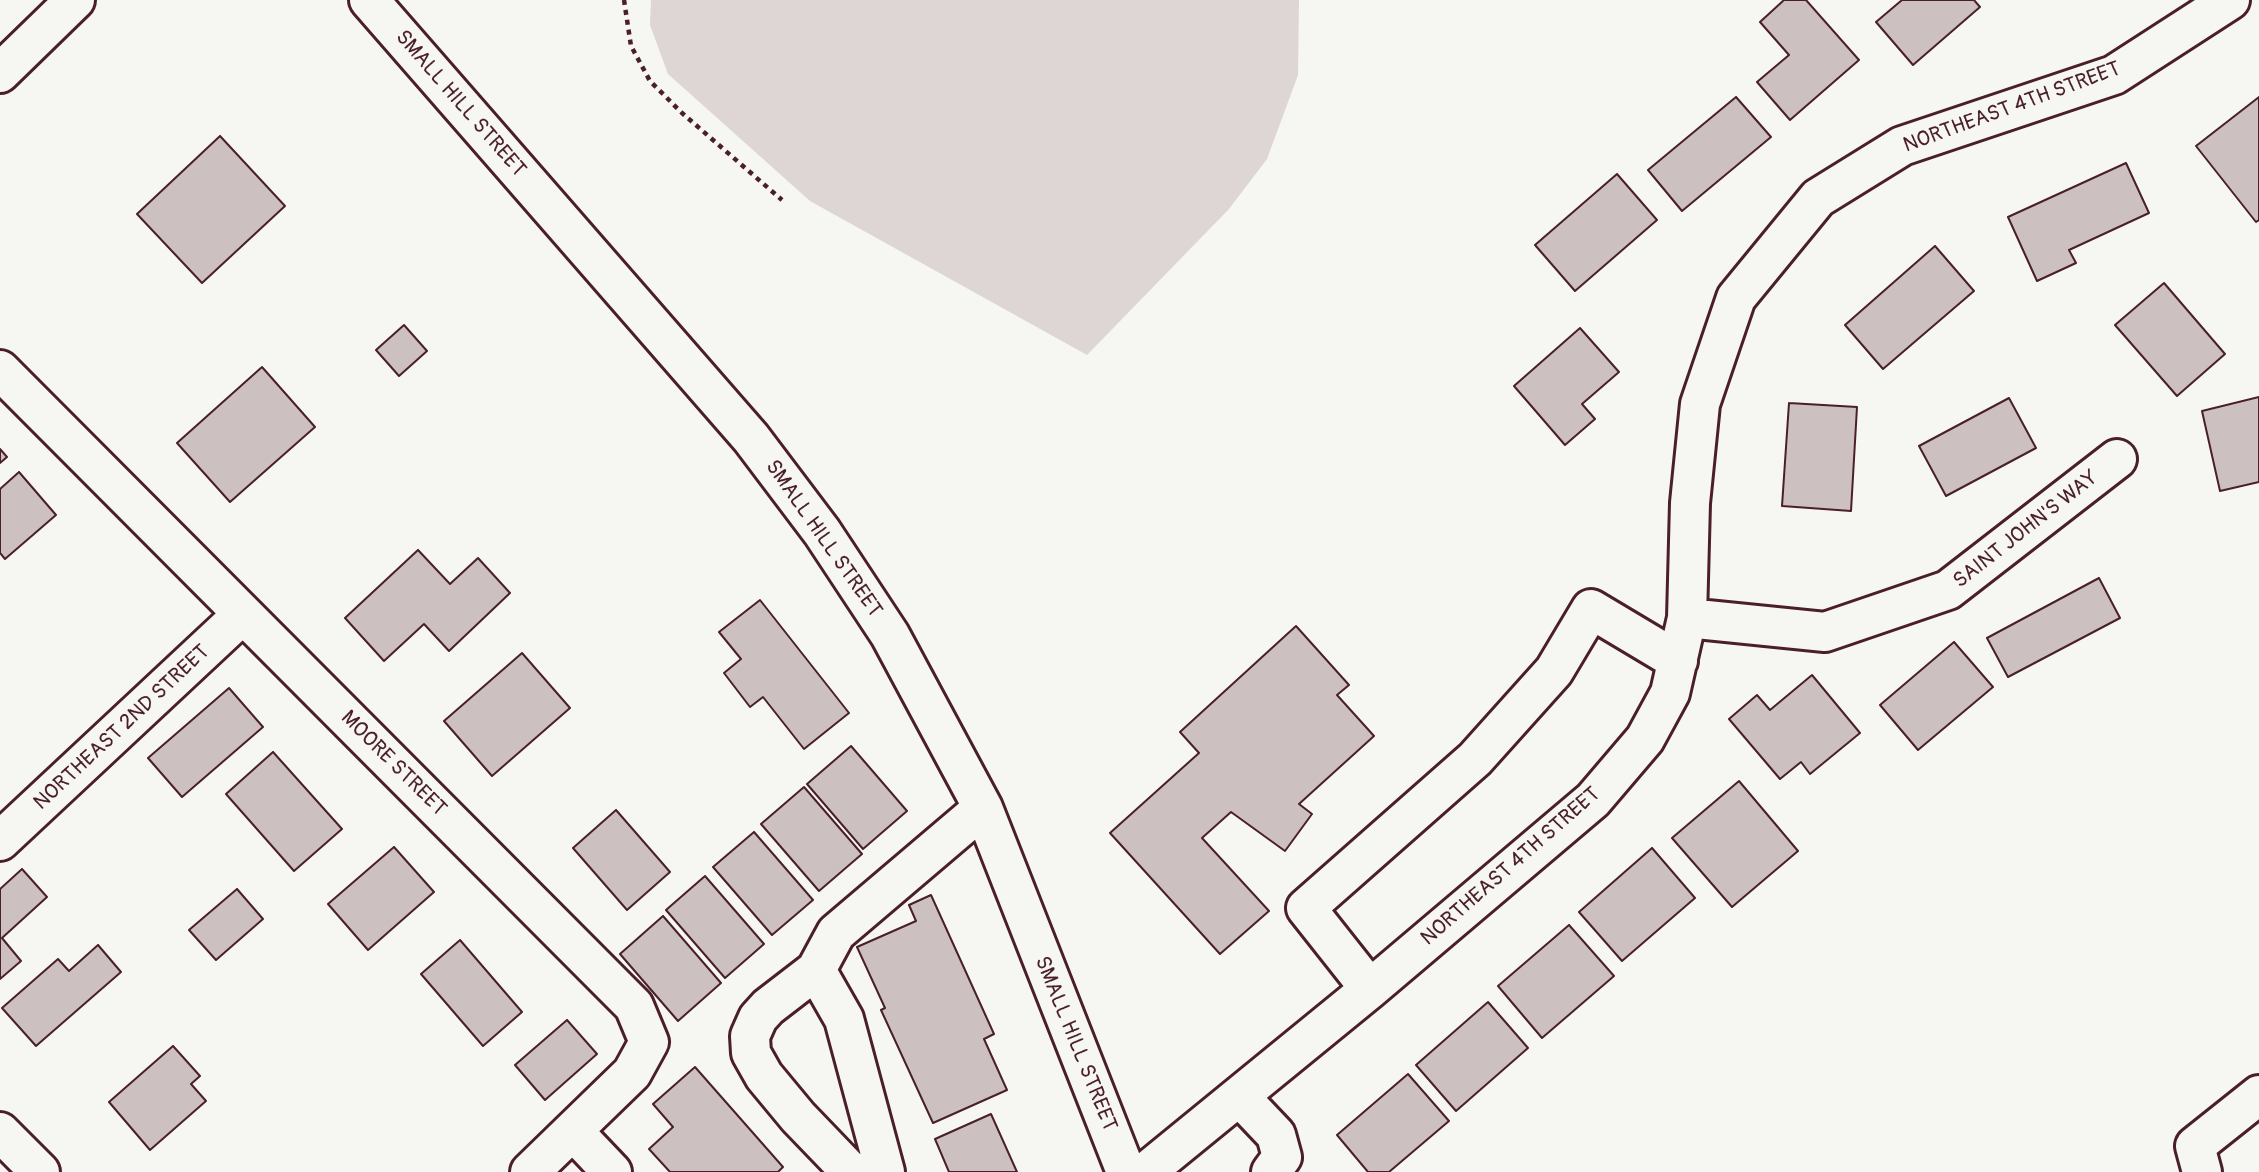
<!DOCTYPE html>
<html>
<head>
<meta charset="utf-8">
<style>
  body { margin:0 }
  canvas { display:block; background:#f6f6f2 }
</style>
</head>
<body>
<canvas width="2259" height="1172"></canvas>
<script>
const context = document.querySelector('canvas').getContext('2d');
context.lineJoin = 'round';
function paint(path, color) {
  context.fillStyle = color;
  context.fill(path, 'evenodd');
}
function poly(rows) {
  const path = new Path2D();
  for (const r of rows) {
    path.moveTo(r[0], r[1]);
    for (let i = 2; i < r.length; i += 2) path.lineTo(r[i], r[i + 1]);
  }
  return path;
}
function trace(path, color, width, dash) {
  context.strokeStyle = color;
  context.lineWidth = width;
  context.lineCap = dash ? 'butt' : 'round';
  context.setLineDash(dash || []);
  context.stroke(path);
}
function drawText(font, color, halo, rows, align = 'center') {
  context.font = font + ' Pangolin,sans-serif';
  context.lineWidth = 6;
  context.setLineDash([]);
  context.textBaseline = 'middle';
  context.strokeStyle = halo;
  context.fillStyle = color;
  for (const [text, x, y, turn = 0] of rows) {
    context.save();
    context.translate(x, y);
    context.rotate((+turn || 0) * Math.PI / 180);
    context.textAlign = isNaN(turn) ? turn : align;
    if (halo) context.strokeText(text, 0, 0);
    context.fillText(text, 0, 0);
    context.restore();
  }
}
paint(poly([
  [651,0,1299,0,1298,75,1267,159,1229,209,1087,355,810,201,668,74,650,25]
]), '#ddd6d5');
const building = poly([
  [1784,0,1806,0,1859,60,1790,120,1757,82,1789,55,1760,22,1784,0],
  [1902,0,1974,0,1980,7,1913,65,1876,22,1902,0],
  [1736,97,1771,137,1682,211,1648,170,1736,97],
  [2259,97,2259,220,2256,222,2196,146,2259,97],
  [220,136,285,206,202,283,137,214,220,136],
  [2126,163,2149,213,2069,250,2076,263,2037,281,2008,217,2126,163],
  [1617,174,1657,220,1575,291,1535,245,1617,174],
  [1935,246,1974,291,1883,369,1845,325,1935,246],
  [2164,283,2225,354,2177,396,2115,325,2164,283],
  [404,325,427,351,399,376,376,350,404,325],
  [1580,328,1619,372,1582,404,1595,419,1565,445,1514,386,1580,328],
  [262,367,315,427,230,502,177,443,262,367],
  [2259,397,2259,482,2220,491,2202,411,2259,397],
  [2009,398,2036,448,1946,496,1919,446,2009,398],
  [1789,403,1857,407,1851,511,1782,506,1789,403],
  [0,449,7,457,0,463,0,449],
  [19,472,56,515,5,559,0,553,0,489,19,472],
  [418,550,450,584,478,558,510,593,449,651,424,624,384,661,345,618,418,550],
  [2099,578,2120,618,2008,677,1987,638,2099,578],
  [760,600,849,713,804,749,763,697,750,707,724,673,741,659,719,632,760,600],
  [1296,626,1349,685,1337,695,1374,736,1299,804,1312,814,1285,851,1231,812,1202,838,1269,911,1220,954,1110,833,1199,753,1180,732,1296,626],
  [1954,642,1993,687,1918,750,1880,705,1954,642],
  [522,653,570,708,492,776,444,721,522,653],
  [1812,675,1860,733,1810,774,1801,762,1780,779,1729,719,1757,695,1770,710,1812,675],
  [229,688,263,727,182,797,148,758,229,688],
  [851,746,907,811,863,849,807,784,851,746],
  [273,752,342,829,294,871,226,794,273,752],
  [1739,781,1798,851,1732,907,1672,838,1739,781],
  [804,787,862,854,819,891,761,824,804,787],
  [616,810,670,872,627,910,573,848,616,810],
  [754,832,813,900,772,935,713,867,754,832],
  [394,847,434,892,368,950,328,904,394,847],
  [1652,848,1695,898,1622,961,1579,912,1652,848],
  [22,869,47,897,2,938,21,961,0,979,0,889,22,869],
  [705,876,764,944,725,978,666,910,705,876],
  [237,889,263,919,216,960,189,930,237,889],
  [931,895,994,1034,984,1039,1007,1090,933,1123,881,1010,885,1008,857,947,916,921,909,905,931,895],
  [663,916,721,983,678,1021,620,954,663,916],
  [1569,925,1614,976,1542,1038,1498,986,1569,925],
  [460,940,522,1012,483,1046,421,974,460,940],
  [98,945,121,972,36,1046,2,1008,58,959,69,971,98,945],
  [1488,1002,1528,1048,1456,1111,1416,1065,1488,1002],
  [567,1020,597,1054,545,1100,515,1065,567,1020],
  [173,1046,200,1076,191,1084,206,1101,150,1150,109,1102,173,1046],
  [695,1067,783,1167,778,1172,670,1172,649,1149,673,1127,653,1104,695,1067],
  [1408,1074,1449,1121,1389,1172,1368,1172,1337,1135,1408,1074],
  [991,1114,1017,1172,949,1172,935,1139,991,1114]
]);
paint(building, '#ccc1c0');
trace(building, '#4a1f2b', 2);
const minor = poly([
  [369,0,751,438,822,532,890,635,983,808,1126,1172],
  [0,73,75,0],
  [0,370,634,1006,649,1042,632,1073,530,1172],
  [1687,618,1825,632,1948,590,2117,459],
  [0,841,243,614],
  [816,970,768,1007,758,1018,750,1036,751,1053,764,1076,798,1117,848,1169,854,1172],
  [1370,989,1306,908,1475,759,1554,671,1591,609,1678,661],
  [1239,1096,1276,1135,1282,1157,1271,1172],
  [573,1131,612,1172],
  [0,1132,40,1172],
  [885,1172,844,1019,816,970,836,933,983,808],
  [1146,1172,1370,989,1593,800,1645,739,1670,693,1687,618,1690,503,1700,404,1736,298,1818,198,1902,146,2114,75,2230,0],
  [2202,1172,2195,1146,2259,1095]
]);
trace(minor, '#4a1f2b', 44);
trace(poly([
  [624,0,631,46,650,81,682,113,782,200]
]), '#4a1f2b', 4.5, [5, 5]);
trace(minor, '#f6f6f2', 38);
drawText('21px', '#4a1f2b', '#f6f6f2', [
  ["SMALL HILL STREET",460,104,49],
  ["NORTHEAST 4TH STREET",2012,108,-20],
  ["SAINT JOHN'S WAY",2026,530,-38],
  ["SMALL HILL STREET",823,539,55],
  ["NORTHEAST 2ND STREET",122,728,-43],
  ["MOORE STREET",393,764,45],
  ["NORTHEAST 4TH STREET",1511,867,-41],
  ["SMALL HILL STREET",1075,1044,68]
]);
</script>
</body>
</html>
